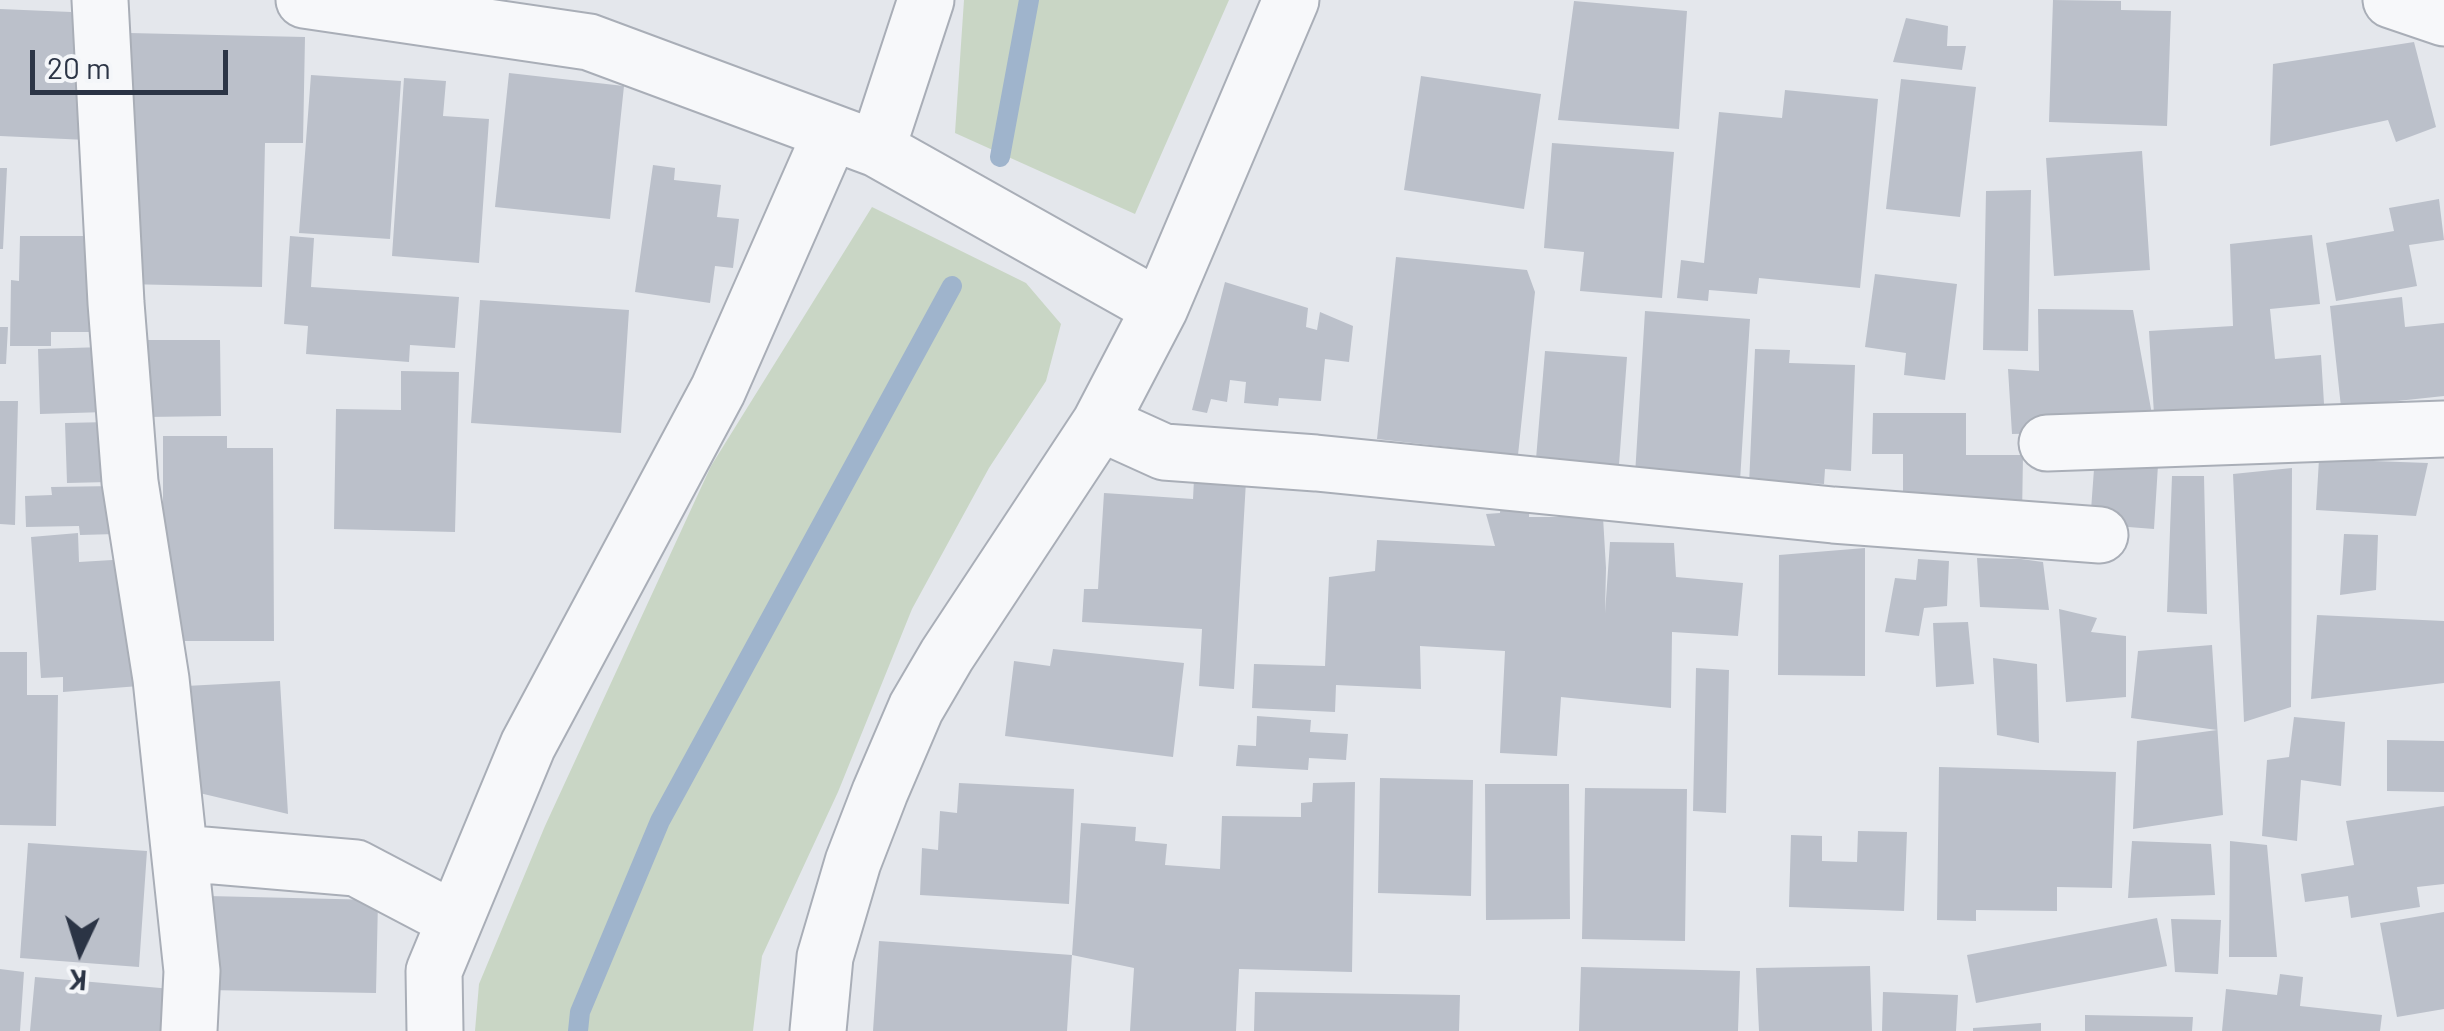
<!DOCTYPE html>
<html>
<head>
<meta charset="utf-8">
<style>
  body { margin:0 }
  #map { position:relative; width:2444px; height:1031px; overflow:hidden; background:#e4e7ec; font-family:Barlow,sans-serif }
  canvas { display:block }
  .north { position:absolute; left:30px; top:901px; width:100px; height:100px; -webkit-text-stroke:8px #f4f6f9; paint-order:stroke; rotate:184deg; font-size:28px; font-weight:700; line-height:40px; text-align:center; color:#2b3445 }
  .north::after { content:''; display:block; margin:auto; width:35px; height:45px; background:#2b3445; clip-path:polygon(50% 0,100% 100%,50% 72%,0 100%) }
  .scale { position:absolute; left:30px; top:50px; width:198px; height:45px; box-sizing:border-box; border:5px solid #2b3445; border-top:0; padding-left:12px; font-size:30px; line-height:35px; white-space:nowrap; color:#2b3445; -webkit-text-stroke:8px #f4f6f9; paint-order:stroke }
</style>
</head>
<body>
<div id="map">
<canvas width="2444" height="1031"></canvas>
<div class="north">K</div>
<div class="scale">20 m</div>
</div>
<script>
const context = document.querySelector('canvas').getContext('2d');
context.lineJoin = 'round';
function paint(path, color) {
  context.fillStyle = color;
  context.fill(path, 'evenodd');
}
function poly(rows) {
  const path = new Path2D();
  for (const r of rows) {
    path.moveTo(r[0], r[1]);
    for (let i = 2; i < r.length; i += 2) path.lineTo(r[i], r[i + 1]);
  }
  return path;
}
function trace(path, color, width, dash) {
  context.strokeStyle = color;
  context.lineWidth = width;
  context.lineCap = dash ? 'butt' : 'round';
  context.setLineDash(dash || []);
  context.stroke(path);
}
paint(poly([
  [964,0,1229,0,1135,214,955,133],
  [872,207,1026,283,1061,324,1046,381,989,468,912,609,838,792,762,956,753,1031,475,1031,479,984,545,826,711,466]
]), '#c9d6c5');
trace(poly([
  [1000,157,1029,0],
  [578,1031,580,1012,660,821,952,286]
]), '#9fb4cc', 20);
paint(poly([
  [2053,0,2121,1,2121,10,2171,11,2167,126,2049,122],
  [1574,1,1687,11,1679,129,1558,120],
  [0,9,71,12,85,41,87,140,0,136],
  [1906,18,1948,26,1947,46,1966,46,1962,70,1893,62],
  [129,33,305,37,303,143,265,143,262,287,123,284],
  [2414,42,2436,127,2396,142,2388,120,2270,146,2273,64],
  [509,73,624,86,610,219,495,207],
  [311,75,401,81,390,239,299,233],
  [1421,76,1541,94,1524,209,1404,190],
  [404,78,446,81,443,116,489,119,479,263,392,256],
  [1901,79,1976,87,1960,217,1886,209],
  [1785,90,1878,99,1860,288,1759,278,1757,294,1709,290,1708,301,1677,298,1681,260,1704,263,1719,112,1782,118],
  [1552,143,1674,152,1662,298,1580,291,1584,252,1544,248],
  [2142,151,2150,270,2054,276,2046,158],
  [653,165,675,168,674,180,721,185,717,217,739,219,733,268,715,266,710,303,635,292],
  [0,168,7,168,3,249,0,249],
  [2031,190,2028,351,1983,350,1986,191],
  [2439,199,2444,240,2409,245,2417,286,2336,301,2326,243,2394,231,2389,208],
  [2312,235,2320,304,2270,309,2275,359,2321,355,2325,420,2155,431,2149,331,2233,326,2230,244],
  [20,236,98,236,97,332,51,332,51,346,10,346,11,280,19,281],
  [290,236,314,238,311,287,459,297,455,348,410,345,409,362,306,354,308,326,284,324],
  [1396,257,1527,270,1535,292,1518,455,1377,439],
  [1875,274,1957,284,1945,380,1904,375,1906,353,1865,347],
  [1225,282,1308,308,1306,327,1317,330,1320,312,1353,326,1349,362,1325,359,1321,401,1279,398,1278,406,1244,403,1246,382,1230,380,1227,402,1211,399,1207,413,1192,410],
  [2402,297,2405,327,2444,323,2444,396,2341,407,2330,306],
  [480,300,629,310,621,433,471,423],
  [2038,309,2133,310,2155,431,2012,434,2008,369,2039,371],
  [1645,311,1750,319,1740,481,1635,475],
  [0,327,8,327,6,364,0,364],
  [146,340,220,340,221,416,146,417],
  [104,347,106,412,40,414,38,349],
  [1755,349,1790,350,1789,363,1855,365,1851,471,1825,469,1824,484,1782,482,1781,487,1749,485],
  [1545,351,1627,357,1618,478,1535,471],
  [401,371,459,372,455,532,334,529,336,409,401,410],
  [0,401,18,401,15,525,0,524],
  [1873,413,1966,413,1966,455,2023,455,2022,517,1903,505,1903,454,1872,454],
  [108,422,109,482,67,483,65,423],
  [163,436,227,436,227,448,273,448,274,641,163,641],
  [2116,446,2159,449,2154,529,2090,524,2094,469,2115,470],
  [2319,459,2428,463,2416,516,2316,510],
  [2292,468,2291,707,2244,722,2233,474],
  [2172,476,2204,476,2207,614,2167,612],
  [1194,479,1246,481,1234,689,1199,686,1202,629,1082,622,1084,589,1098,589,1104,493,1193,499],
  [115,486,116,534,80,535,79,526,26,527,25,496,52,495,51,487],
  [1501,501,1530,501,1529,517,1603,517,1606,568,1605,613,1610,542,1674,543,1676,577,1743,583,1738,636,1672,632,1671,708,1561,697,1557,756,1500,753,1505,651,1420,646,1421,689,1336,685,1335,712,1252,708,1254,664,1325,666,1329,577,1375,571,1377,540,1495,546,1486,514,1500,513],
  [78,533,79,562,129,559,139,686,63,692,63,677,41,678,31,537],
  [2344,534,2378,535,2376,590,2340,595],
  [1865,548,1865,676,1778,675,1779,555],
  [1977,558,2021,559,2043,562,2049,610,1980,607],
  [1918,559,1949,561,1947,606,1924,608,1919,636,1885,632,1895,578,1916,580],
  [2059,609,2097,618,2091,632,2126,636,2126,697,2066,702],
  [2317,615,2444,621,2444,683,2311,699],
  [1968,622,1974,684,1936,687,1933,623],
  [2212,645,2223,815,2133,829,2137,741,2217,730,2131,718,2138,651],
  [1053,649,1184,663,1173,757,1005,736,1014,661,1050,666],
  [0,652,27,652,27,695,58,695,56,826,0,825],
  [1993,658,2037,664,2039,743,1997,735],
  [1696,668,1729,670,1726,813,1693,811],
  [280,681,288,814,191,791,186,686],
  [1257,716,1311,720,1310,732,1348,734,1346,760,1309,758,1308,770,1236,766,1238,745,1256,746],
  [2294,717,2345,722,2341,786,2301,780,2297,841,2262,836,2267,760,2289,757],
  [2387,740,2444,741,2444,792,2387,791],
  [1939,767,2116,772,2112,888,2057,887,2057,911,1976,910,1976,921,1937,920],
  [1380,778,1473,780,1471,896,1378,893],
  [1355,782,1352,972,1239,969,1236,1031,1130,1031,1134,968,1072,955,1067,1031,873,1031,879,941,1072,955,1081,823,1136,827,1135,841,1167,844,1165,865,1220,869,1222,816,1301,817,1301,803,1312,802,1313,783],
  [959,783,1074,789,1069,904,920,895,922,848,938,850,940,811,957,813],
  [1485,784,1569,784,1570,919,1486,920],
  [1585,788,1687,789,1685,941,1582,939],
  [2444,806,2444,884,2417,887,2420,907,2351,918,2348,896,2305,902,2301,874,2354,865,2346,821],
  [1858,831,1907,832,1904,911,1789,907,1791,835,1822,836,1822,861,1857,862],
  [2132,841,2211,844,2215,895,2128,898],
  [2230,841,2267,845,2277,957,2229,957],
  [28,843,147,851,139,967,20,958],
  [208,896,378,900,376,993,207,990],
  [2444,912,2444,1009,2397,1017,2380,923],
  [2157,918,2167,966,1976,1003,1967,955],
  [2171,919,2221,920,2218,974,2175,972],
  [1870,966,1872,1031,1759,1031,1756,968],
  [1581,967,1740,971,1738,1031,1579,1031],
  [0,969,24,972,20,1031,0,1031],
  [2280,974,2303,977,2300,1006,2382,1015,2380,1031,2222,1031,2226,989,2277,995],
  [35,977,172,989,169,1031,30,1031],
  [1255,992,1460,995,1459,1031,1254,1031],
  [1883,992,1958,995,1956,1031,1882,1031],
  [2085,1015,2193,1017,2192,1031,2085,1031],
  [2041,1023,2041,1031,1973,1031,1973,1028]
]), '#bbc0ca');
const street = poly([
  [100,0,116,303,130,482,161,679,192,971,189,1031],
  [304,0,589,42,877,149,1160,308],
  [2391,0,2444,18],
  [877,149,926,0],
  [1100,423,1164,452,1316,463,1833,515,2100,535],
  [2047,443,2444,429],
  [180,853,356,868,455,920],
  [435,1031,434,971,528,745,718,390,831,133],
  [818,1031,825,957,853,862,880,792,916,708,947,655,1100,423,1160,308,1291,0]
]);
trace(street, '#a9aeb7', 59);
trace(street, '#f7f8fa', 55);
</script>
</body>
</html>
